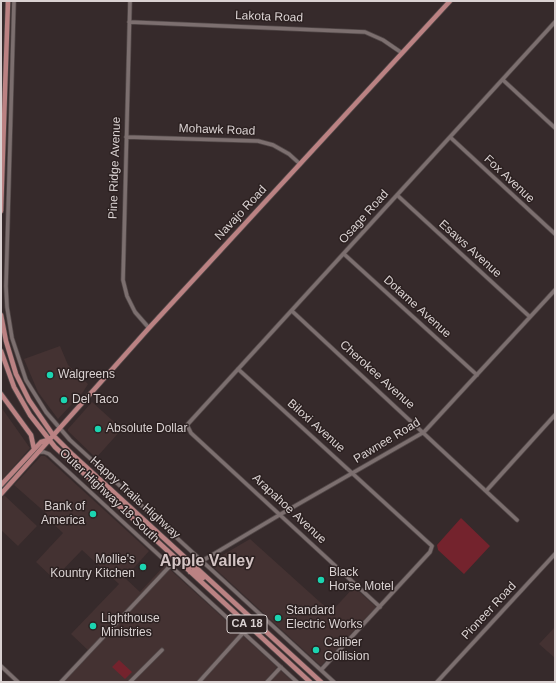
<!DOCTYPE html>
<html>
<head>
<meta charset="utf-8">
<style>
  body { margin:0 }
  #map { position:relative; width:556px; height:683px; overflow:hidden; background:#362a2b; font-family:Helvetica,sans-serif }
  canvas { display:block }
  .frame { position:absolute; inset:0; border:2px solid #dad2d2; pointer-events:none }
</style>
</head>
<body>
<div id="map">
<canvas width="556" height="683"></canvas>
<div class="frame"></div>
</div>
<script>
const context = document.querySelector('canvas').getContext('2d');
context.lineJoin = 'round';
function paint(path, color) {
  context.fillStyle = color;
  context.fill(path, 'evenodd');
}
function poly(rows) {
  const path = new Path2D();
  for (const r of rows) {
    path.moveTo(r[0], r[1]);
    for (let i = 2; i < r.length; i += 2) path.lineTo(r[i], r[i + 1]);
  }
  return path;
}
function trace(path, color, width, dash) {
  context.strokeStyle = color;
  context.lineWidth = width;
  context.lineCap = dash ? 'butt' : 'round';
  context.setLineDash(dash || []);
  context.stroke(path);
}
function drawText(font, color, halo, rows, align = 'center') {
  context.font = font + ' Helvetica,sans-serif';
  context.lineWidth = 3;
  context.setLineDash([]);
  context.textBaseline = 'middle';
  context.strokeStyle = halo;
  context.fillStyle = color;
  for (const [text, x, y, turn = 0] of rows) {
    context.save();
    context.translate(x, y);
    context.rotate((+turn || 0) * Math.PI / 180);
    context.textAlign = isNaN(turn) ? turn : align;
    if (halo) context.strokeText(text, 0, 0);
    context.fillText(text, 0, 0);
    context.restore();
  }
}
paint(poly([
  [60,346,68,365,88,384,83,392,58,419,38,392,24,359],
  [92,402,122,429,96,458,68,431,68,429],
  [1,407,30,448,1,481],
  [41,456,45,456,149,551,125,578,140,592,165,565,277,667,264,682,64,682,91,653,71,634,119,584,82,550,54,579,36,562,63,533,45,516,47,514,14,485],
  [4,495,37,526,18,546,1,530,1,499],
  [250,539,331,612,354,587,376,607,321,666,209,563],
  [555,627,555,658,539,644],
  [280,670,293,682,269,682]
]), '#443232');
paint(poly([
  [461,518,490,546,464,574,438,550,437,545],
  [119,660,132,672,125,679,112,667]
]), '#74232d');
const minor = poly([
  [14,1,6,286,7,307,12,338,26,380,46,412,70,440,334,682],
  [130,1,123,280,127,296,135,312,149,328],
  [129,22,365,32,383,40,402,53],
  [503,80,555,128],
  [126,137,258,141,273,145,289,154,300,164],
  [450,137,555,234],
  [397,195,530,317],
  [344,254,477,375],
  [292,311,517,520],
  [238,369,432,546,430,552,321,670],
  [39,452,44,452,49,454,297,682],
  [487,490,555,415],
  [195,567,202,561,281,514,424,432,555,290],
  [380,607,191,433,187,425,555,22],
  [1,666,18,682],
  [61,682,170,566],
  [130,682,162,650],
  [199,682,243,633],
  [267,682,281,667],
  [437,682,555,554]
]);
const major = poly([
  [1,211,8,1],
  [1,315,6,341,16,374,29,400,53,435,73,455,321,682],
  [1,351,14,387,30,415,55,447,310,682],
  [1,394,31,435,34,449],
  [1,485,41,442,48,440],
  [1,494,149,328,450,1],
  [182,560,189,567,195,567],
  [190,572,196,571,203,578]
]);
trace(minor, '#524848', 5);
trace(major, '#524848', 6);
trace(minor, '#7c6f6f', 3.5);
trace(major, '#bb8283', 4.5);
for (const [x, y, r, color] of [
  [50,375,4,"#1bd5b1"],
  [64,400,4,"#1bd5b1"],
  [98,429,4,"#1bd5b1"],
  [93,514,4,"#1bd5b1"],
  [143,567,4,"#1bd5b1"],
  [321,580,4,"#1bd5b1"],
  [278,618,4,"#1bd5b1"],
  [93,626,4,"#1bd5b1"],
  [316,650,4,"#1bd5b1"]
]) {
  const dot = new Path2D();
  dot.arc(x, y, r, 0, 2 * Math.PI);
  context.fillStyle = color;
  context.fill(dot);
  trace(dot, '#2c2121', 1.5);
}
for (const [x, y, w] of [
  [247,624,40]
]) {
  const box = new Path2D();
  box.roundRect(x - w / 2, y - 9, w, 18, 3);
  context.fillStyle = '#2c2121';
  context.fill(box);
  trace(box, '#dad2d2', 1);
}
drawText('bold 11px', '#dad2d2', null, [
  ["CA 18",247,624]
]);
drawText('12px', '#dad2d2', '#2c2121', [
  ["Lakota Road",269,17,2],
  ["Mohawk Road",217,130,2],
  ["Pine Ridge Avenue",115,168,-88],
  ["Fox Avenue",509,179,43],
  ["Navajo Road",241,213,-47],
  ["Osage Road",364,217,-48],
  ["Esaws Avenue",470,249,42],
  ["Dotame Avenue",417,307,42],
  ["Cherokee Avenue",377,375,42],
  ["Biloxi Avenue",316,426,42],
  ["Pawnee Road",387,441,-31],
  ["Outer Highway 18 South",109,496,43],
  ["Happy Trails Highway",135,498,42],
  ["Arapahoe Avenue",289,509,43],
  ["Pioneer Road",489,611,-47]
]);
drawText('12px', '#dad2d2', '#2c2121', [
  ["Walgreens",58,375],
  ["Del Taco",72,400],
  ["Absolute Dollar",106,429],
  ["Bank of",85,507,"right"],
  ["America",85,521,"right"],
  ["Mollie's",135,560,"right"],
  ["Kountry Kitchen",135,574,"right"],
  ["Black",329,573],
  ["Horse Motel",329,587],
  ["Standard",286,611],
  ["Electric Works",286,625],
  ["Lighthouse",101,619],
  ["Ministries",101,633],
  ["Caliber",324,643],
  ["Collision",324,657]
], 'left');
drawText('bold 16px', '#d4c5c5', '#2c2121', [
  ["Apple Valley",207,562]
]);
</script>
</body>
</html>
